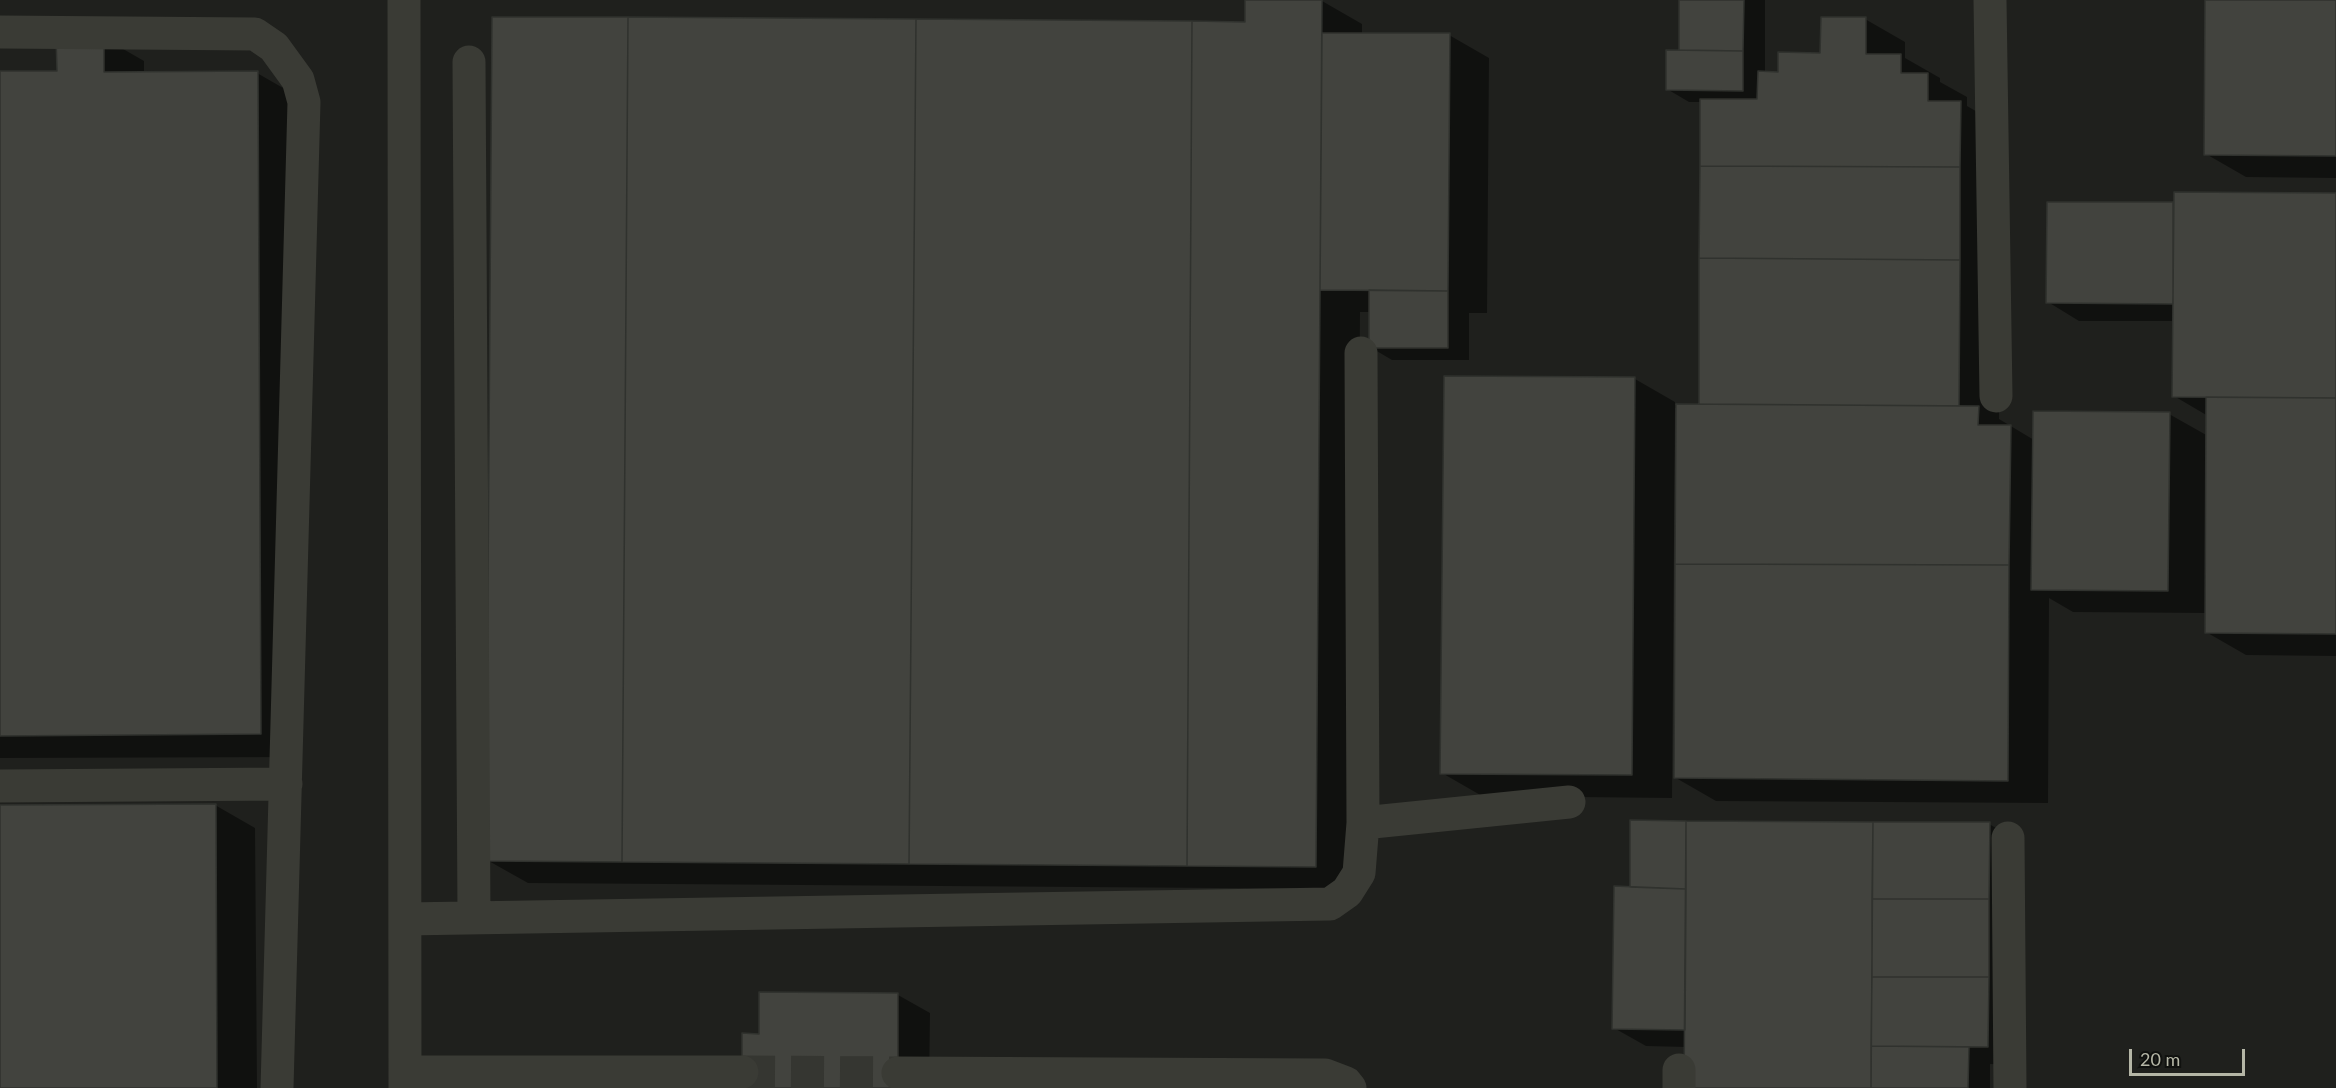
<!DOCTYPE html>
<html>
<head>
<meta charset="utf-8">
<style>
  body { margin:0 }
  #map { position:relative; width:2336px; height:1088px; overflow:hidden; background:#151614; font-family:Lato,sans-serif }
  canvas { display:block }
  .scale { position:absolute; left:2129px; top:1049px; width:116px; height:27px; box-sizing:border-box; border:3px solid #b5b6a6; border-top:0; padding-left:8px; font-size:18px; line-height:21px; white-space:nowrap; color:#b5b6a6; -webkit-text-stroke:4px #10110f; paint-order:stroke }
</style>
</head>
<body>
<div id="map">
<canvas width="2336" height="1088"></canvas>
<div class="scale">20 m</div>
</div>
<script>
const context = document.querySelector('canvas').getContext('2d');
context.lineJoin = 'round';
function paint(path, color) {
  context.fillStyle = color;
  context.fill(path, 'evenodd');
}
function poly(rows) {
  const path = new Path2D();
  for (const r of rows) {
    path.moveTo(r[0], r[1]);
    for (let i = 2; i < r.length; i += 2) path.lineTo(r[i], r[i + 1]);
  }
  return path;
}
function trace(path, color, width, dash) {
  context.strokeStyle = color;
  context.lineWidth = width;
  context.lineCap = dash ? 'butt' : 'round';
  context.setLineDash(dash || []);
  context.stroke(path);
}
paint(poly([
  [0,0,2336,0,2336,1088,0,1088]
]), '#1f201d');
paint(poly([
  [1681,0,1765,0,1765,73,1779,73,1822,55,1865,19,1905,42,1905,58,1940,78,1940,82,1967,97,1967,106,2000,125,1999,419,2034,440,2169,414,2208,436,2208,416,2174,396,2174,321,2079,321,2048,302,2173,204,2336,195,2336,656,2246,655,2206,632,2206,613,2073,612,2049,598,2048,803,1716,801,1676,778,1678,408,1675,408,1672,798,1482,796,1442,773,1635,379,1675,402,1675,405,1700,405,1702,102,1689,102,1667,89,1681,51],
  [2207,0,2336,0,2336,178,2246,177,2206,154],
  [1322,1,1362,24,1362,34,1449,35,1489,58,1487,313,1469,313,1469,360,1392,360,1370,347,1371,312,1360,312,1356,889,528,883,487,860,1247,23],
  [104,38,144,61,144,73,257,73,297,96,301,757,0,758,0,73,59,73],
  [215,805,255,828,257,1088,0,1088,0,806],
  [1989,824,2021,842,2019,1065,1990,1064,1990,1088,1686,1088,1686,1047,1646,1046,1614,1028,1636,888],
  [898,995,930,1013,929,1088,760,1035]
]), '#0007');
const building = poly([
  [1245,0,1322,0,1316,867,1187,866,1192,21,1245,22,1245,0],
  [1679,0,1744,0,1743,51,1679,50,1679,0],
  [2205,0,2336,0,2336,156,2204,155,2205,0],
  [492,17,628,17,622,862,486,861,492,17],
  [628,17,916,19,909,864,622,862,628,17],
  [1821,17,1866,17,1866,54,1901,54,1901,73,1928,73,1928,101,1961,101,1960,167,1700,166,1700,99,1757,99,1758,71,1778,72,1778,52,1820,53,1821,17],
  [916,19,1192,21,1187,866,909,864,916,19],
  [1322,33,1450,33,1448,291,1320,290,1322,33],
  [56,37,104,37,104,72,258,71,261,734,0,736,0,71,57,71,56,37],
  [1666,50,1743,51,1743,91,1666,90,1666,50],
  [1700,166,1960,167,1960,260,1699,258,1700,166],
  [2174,192,2336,193,2336,398,2172,397,2174,192],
  [2047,202,2173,202,2173,304,2046,303,2047,202],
  [1699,258,1960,260,1959,406,1699,404,1699,258],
  [1369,290,1448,291,1448,348,1369,348,1369,290],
  [1444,376,1635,377,1632,775,1440,774,1444,376],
  [2206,397,2336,398,2336,634,2205,633,2206,397],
  [1676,404,1979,406,1978,425,2011,425,2009,565,1675,564,1676,404],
  [2033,411,2170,412,2168,591,2031,590,2033,411],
  [1675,564,2009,565,2008,781,1674,778,1675,564],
  [216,804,217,1088,0,1088,0,805,216,804],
  [1630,820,1686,821,1686,889,1630,887,1630,820],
  [1686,821,1873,822,1871,1088,1684,1088,1686,821],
  [1873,822,1990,822,1989,899,1872,899,1873,822],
  [1614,886,1686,889,1685,1030,1612,1029,1614,886],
  [1872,899,1989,899,1989,977,1872,977,1872,899],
  [1872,977,1989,977,1988,1047,1871,1046,1872,977],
  [759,992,898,993,898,1088,742,1088,742,1033,759,1034,759,992],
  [1871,1046,1969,1047,1968,1088,1871,1088,1871,1046]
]);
paint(building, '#42433e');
trace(building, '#30322e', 1.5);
trace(poly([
  [742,1072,898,1073]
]), '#353631', 33, [33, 16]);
trace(poly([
  [404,0,405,1088],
  [1990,0,1996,396],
  [0,32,255,34,274,47,298,80,304,102,277,1088],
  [469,62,474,917],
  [1361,353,1363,823],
  [0,786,286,784],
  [2008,838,2010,1088],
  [405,919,1330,904,1347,892,1359,873,1363,823,1569,802],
  [405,1072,742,1072],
  [898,1073,1325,1075,1346,1083,1350,1088],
  [1679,1088,1679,1070]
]), '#3a3b35', 33);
</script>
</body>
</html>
